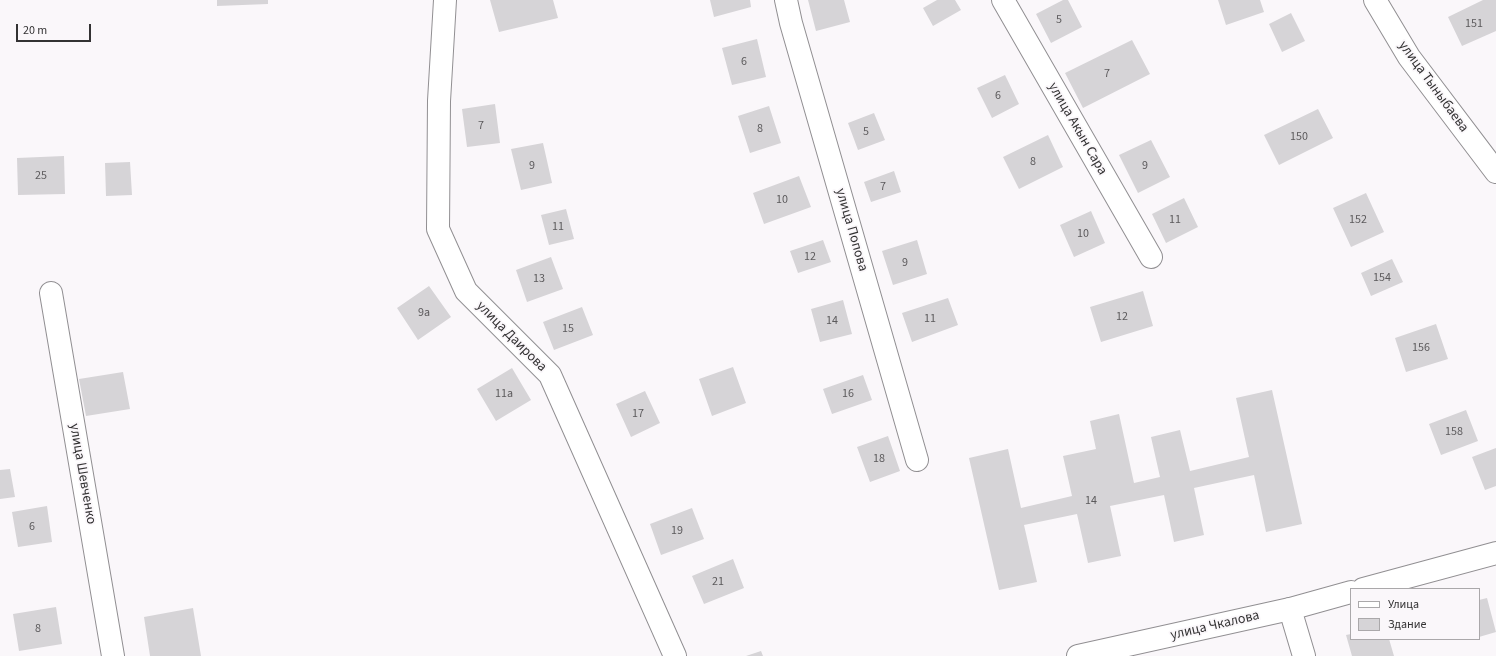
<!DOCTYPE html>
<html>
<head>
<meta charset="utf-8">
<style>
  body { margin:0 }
  #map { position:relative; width:1496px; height:656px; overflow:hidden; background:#faf7fa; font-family:"Source Sans 3",sans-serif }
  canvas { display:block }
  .legend { position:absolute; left:1350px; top:588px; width:130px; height:52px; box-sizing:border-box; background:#faf7fa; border:1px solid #aaa8aa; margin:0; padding:5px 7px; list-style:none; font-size:12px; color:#333233 }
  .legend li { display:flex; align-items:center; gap:8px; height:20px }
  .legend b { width:20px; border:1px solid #aaa8aa }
  .scale { position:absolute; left:16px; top:24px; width:75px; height:18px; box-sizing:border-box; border:2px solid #333233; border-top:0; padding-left:5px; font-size:12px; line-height:14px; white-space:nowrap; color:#333233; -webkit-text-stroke:3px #faf7fa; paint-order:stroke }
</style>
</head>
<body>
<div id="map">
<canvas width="1496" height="656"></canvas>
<ul class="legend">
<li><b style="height:5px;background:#fff"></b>Улица</li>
<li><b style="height:11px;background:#d6d4d7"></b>Здание</li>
</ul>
<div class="scale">20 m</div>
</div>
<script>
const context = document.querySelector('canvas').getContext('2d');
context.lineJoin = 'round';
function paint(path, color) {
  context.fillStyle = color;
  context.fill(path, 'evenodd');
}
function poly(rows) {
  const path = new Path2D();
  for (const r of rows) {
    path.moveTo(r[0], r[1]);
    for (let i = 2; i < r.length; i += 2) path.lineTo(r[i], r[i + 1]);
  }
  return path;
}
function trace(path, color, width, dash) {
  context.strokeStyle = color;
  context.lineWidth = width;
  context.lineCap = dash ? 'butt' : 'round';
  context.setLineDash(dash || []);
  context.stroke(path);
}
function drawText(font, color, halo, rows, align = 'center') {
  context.font = font + ' "Source Sans 3",sans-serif';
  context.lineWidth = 3.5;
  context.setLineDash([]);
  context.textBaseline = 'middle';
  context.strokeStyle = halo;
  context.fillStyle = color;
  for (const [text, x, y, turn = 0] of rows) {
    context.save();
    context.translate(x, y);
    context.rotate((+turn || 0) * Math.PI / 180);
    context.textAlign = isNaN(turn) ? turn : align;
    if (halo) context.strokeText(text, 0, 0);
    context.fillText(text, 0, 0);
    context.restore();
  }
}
paint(poly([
  [217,0,268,0,268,4,217,6],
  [490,0,553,0,558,18,499,32],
  [710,0,750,0,751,7,714,17],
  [808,0,844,0,850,22,816,31],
  [937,0,955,0,961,10,933,26,923,8],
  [1063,0,1068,0,1082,27,1051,43,1036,14],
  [1218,0,1260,0,1264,12,1226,25],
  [1483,0,1496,0,1496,31,1462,46,1448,17],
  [1291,13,1305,41,1282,52,1269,24],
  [757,39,766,77,732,85,722,48],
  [1132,40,1150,74,1083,108,1065,73],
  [1005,75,1019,104,992,118,977,88],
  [495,104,500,143,467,147,462,109],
  [769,106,781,143,750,153,738,116],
  [1318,109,1333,138,1279,165,1264,135],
  [874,113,885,140,858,150,848,123],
  [1048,135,1063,167,1019,189,1003,157],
  [1151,140,1170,177,1138,193,1119,155],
  [543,143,552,183,521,190,511,149],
  [64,156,65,194,18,195,17,158],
  [130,162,132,195,106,196,105,163],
  [894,171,901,192,871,202,864,182],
  [799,176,811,207,764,224,753,193],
  [1366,193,1384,232,1351,247,1333,208],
  [1184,198,1198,227,1166,243,1152,214],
  [566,209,574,239,549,245,541,215],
  [1091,211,1105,243,1074,257,1060,225],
  [823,240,831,262,798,273,790,251],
  [917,240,927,274,893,285,882,251],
  [551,257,563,289,527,302,516,270],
  [1392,259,1403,282,1371,296,1361,273],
  [429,286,451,317,418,340,397,308],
  [1143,291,1153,326,1101,342,1090,307],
  [948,298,958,325,912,342,902,313],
  [843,300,852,334,820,342,811,309],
  [582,307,593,335,554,350,543,322],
  [1436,324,1448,359,1406,372,1395,338],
  [733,367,746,403,712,416,699,379],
  [512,368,531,400,496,421,477,389],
  [123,372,130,409,86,416,79,379],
  [863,375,872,400,832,414,823,389],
  [1272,390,1302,524,1266,532,1254,475,1194,488,1204,535,1174,542,1164,495,1110,506,1121,556,1088,563,1077,514,1024,525,1037,582,999,590,969,458,1008,449,1021,508,1072,496,1063,456,1096,449,1090,421,1119,414,1134,483,1160,477,1151,437,1180,430,1190,471,1249,457,1236,398],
  [645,391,660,423,631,437,616,404],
  [1466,410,1478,441,1441,455,1429,424],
  [888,436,900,471,870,482,857,447],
  [1496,448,1496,486,1485,490,1472,457],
  [10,469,15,497,0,499,0,470],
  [47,506,52,542,18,547,12,512],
  [692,508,704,539,661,555,650,524],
  [733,559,744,588,704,604,692,576],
  [1487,598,1496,632,1479,637,1479,600],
  [56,607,62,644,19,651,13,614],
  [193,608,201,656,150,656,144,617],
  [1351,634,1351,639,1389,639,1394,656,1352,656,1346,635],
  [761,651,763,656,746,656]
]), '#d6d4d7');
const minor = poly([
  [445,0,439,101,438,229,466,291,550,375,675,656],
  [786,0,791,23,917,460],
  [1003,0,1151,257],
  [51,293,113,656],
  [1290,609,1304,656]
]);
const tertiary = poly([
  [1375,0,1409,57,1496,172],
  [1363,589,1496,553],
  [1078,656,1290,609,1351,592]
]);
trace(minor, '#918f92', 24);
trace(tertiary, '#918f92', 24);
trace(minor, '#fff', 22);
trace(tertiary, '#fff', 22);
drawText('12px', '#5c5a5c', null, [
  ["5",1059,20],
  ["151",1474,24],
  ["6",744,62],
  ["7",1107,74],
  ["6",998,96],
  ["7",481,126],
  ["8",760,129],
  ["5",866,132],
  ["150",1299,137],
  ["8",1033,162],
  ["9",532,166],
  ["9",1145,166],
  ["25",41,176],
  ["7",883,187],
  ["10",782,200],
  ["11",1175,220],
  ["152",1358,220],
  ["11",558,227],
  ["10",1083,234],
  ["12",810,257],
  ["9",905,263],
  ["154",1382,278],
  ["13",539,279],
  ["9а",424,313],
  ["12",1122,317],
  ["11",930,319],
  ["14",832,321],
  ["15",568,329],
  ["156",1421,348],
  ["11а",504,394],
  ["16",848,394],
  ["17",638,414],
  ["158",1454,432],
  ["18",879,459],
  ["14",1091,501],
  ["6",32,527],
  ["19",677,531],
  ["21",718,582],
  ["8",38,629]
]);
drawText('14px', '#333233', '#faf7fa', [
  ["улица Тыныбаева",1433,87,54],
  ["улица Акын Сара",1077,129,60],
  ["улица Попова",851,230,74],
  ["улица Даирова",511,337,45],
  ["улица Шевченко",82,474,80],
  ["улица Чкалова",1215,626,-13]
]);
</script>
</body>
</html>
